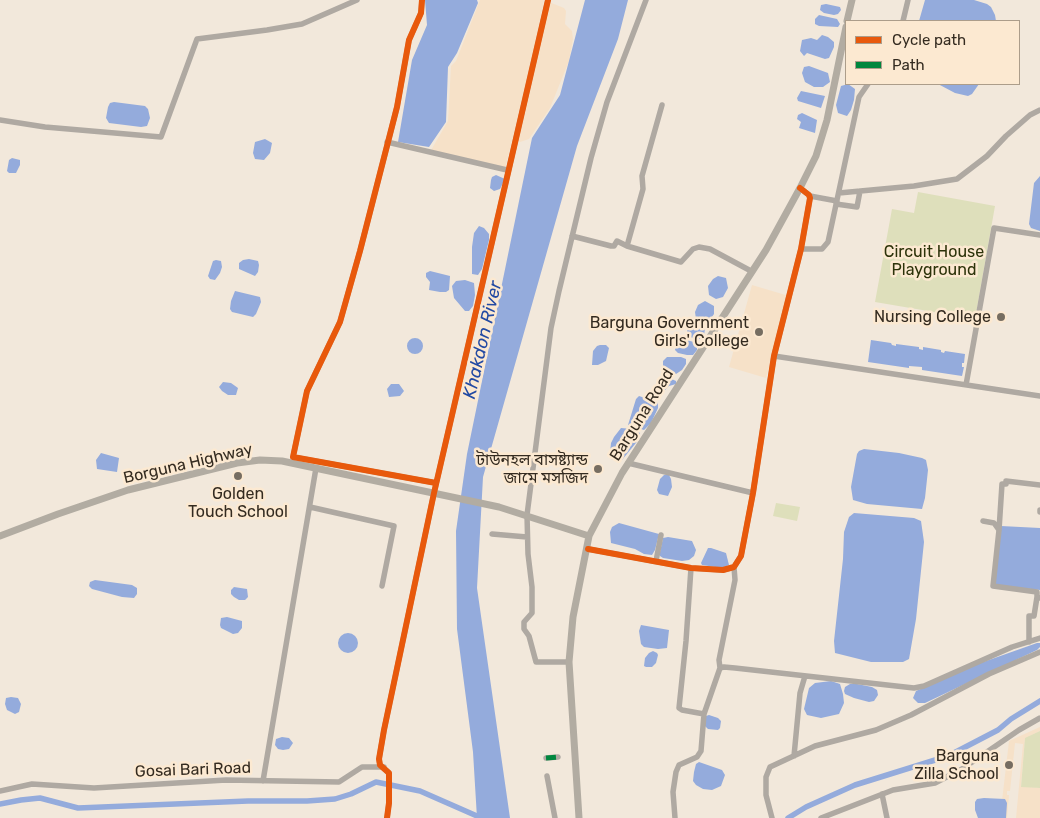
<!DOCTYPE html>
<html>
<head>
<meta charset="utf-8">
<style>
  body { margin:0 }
  #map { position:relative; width:1040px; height:818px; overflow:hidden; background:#f2e8db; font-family:Rubik,sans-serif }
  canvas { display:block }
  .legend { position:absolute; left:845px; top:20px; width:175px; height:65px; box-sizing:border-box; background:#fce9d1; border:1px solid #ac9d8a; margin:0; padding:6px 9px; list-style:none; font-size:15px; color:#342b20 }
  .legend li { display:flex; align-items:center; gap:10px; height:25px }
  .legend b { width:25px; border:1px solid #ac9d8a }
</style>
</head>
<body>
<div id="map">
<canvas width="1040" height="818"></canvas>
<ul class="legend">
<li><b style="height:6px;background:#e8590c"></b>Cycle path</li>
<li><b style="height:6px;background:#00873e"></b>Path</li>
</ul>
</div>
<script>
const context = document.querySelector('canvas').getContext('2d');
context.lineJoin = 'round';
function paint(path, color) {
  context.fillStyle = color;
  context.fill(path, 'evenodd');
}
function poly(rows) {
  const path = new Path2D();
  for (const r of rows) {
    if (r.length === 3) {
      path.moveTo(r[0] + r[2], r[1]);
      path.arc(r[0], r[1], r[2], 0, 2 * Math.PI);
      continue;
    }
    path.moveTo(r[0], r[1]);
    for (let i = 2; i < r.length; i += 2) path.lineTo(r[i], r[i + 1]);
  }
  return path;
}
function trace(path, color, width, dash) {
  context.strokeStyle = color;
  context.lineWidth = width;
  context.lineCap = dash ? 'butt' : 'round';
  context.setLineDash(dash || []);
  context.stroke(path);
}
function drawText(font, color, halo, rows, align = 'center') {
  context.font = font + ' Rubik,"Noto Sans Bengali",sans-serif';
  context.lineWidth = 5;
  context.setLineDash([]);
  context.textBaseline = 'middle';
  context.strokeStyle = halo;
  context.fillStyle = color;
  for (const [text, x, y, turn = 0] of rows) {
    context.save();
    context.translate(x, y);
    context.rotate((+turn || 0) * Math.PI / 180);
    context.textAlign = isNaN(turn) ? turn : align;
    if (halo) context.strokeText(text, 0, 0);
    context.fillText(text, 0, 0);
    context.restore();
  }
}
paint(poly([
  [480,0,544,0,534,51,505,169,430,152,448,121,451,66,456,61],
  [549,2,564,8,566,11,565,24,572,31,573,39,569,61,550,108,529,139,520,142,518,140,527,106],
  [752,285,789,296,766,378,729,367],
  [1040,727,1040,731,1025,739,1021,786,1040,788,1040,818,1016,818,1023,744,1015,743,1010,791,1007,791,1007,795,1009,795,1007,818,1000,818,1009,741]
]), '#f6e1c8');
paint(poly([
  [918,192,995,206,975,319,875,302,892,209,914,213],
  [776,503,800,507,797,521,773,516],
  [1040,731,1040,788,1021,787,1025,738]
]), '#dedfbb');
paint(poly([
  [425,0,477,0,478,3,457,53,448,67,446,122,429,147,398,142,412,60,427,25],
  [585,0,628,0,618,39,577,146,483,477,477,588,510,818,477,818,473,752,457,629,456,531,467,454,532,138,560,95],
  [925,0,974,0,987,4,991,7,995,15,996,21,919,21],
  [826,4,840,7,841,10,838,14,834,15,824,13,820,10,821,5],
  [819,15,837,19,840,24,838,27,819,26,815,24,815,19],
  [822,35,828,37,834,42,834,47,829,58,825,59,807,53,804,56,800,51,802,40,811,38,817,40],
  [809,66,828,73,830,82,823,87,814,87,805,82,802,73,804,67],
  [848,84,855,89,854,100,851,110,847,116,838,113,836,105,841,86],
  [938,84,979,84,972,94,968,96,955,93],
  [801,91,825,96,821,108,798,101,797,98],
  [114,102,145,106,148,109,150,118,147,126,141,127,109,123,106,118,108,107,110,103],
  [802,113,817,120,815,133,799,128,801,122,797,119,798,115],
  [265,139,272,143,270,153,264,160,255,159,253,153,255,142],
  [12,158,20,160,20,165,16,173,9,173,7,171,9,160],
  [496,175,505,179,500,189,494,191,490,188,491,180,492,177],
  [1040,176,1040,231,1031,228,1029,224,1034,183],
  [479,226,484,228,489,234,489,240,482,269,478,275,472,274,472,247,474,233],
  [249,259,258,261,259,265,258,272,255,276,239,269,239,263,243,260],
  [216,260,221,261,222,267,220,273,215,280,210,279,208,276,213,261],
  [430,271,450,276,449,290,446,292,440,292,429,290,430,282,426,277,426,273],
  [718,276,726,278,728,288,723,297,716,299,709,295,708,286,713,279],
  [465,280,474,283,475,295,473,306,469,311,465,311,454,298,452,286,456,281],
  [235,291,260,297,261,302,256,314,253,317,232,312,230,309,231,301],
  [705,301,714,306,714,314,709,321,703,322,696,319,695,312,698,305],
  [693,323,705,328,704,336,700,339,689,337,687,333,688,326],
  [415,346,8],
  [682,339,694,342,697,344,697,350,693,355,687,355,678,353,675,350,677,341],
  [871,340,891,343,892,345,896,346,896,344,919,347,919,349,923,350,923,347,941,350,941,352,944,353,945,351,965,354,964,363,962,363,962,367,964,367,962,376,922,370,922,367,909,366,909,368,868,362],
  [600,345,606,345,609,348,606,361,598,365,592,365,593,351,597,346],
  [667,357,681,357,686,359,686,364,682,370,676,374,663,371,663,361],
  [665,376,676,381,676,384,669,386,664,391,659,389,657,385,658,381,661,377],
  [223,382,231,383,238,388,236,395,228,395,222,391,219,387],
  [391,384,399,384,404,391,400,396,389,397,387,389],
  [639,396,657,402,658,404,658,408,651,423,644,430,628,425,636,399],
  [621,428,632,429,640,433,640,438,622,460,612,460,610,453,611,443,614,437],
  [864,449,899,453,922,458,926,460,928,470,925,498,922,509,867,504,853,500,851,487,857,454,859,451],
  [101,453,119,458,117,472,97,469,96,460],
  [664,475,669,475,671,479,672,487,668,496,659,494,657,490,660,479],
  [854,513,914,518,921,521,924,542,916,619,909,659,903,662,871,662,835,653,834,641,843,559,844,532,849,517],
  [619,523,659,534,655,550,652,555,644,554,635,549,611,543,610,532,612,527],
  [1001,526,1040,528,1040,590,995,585],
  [668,537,692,541,696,550,694,556,689,560,682,561,663,558,660,556,660,552,663,538],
  [708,548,711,548,726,553,729,565,722,568,702,565,701,563],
  [95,580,132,585,137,588,137,594,134,598,122,597,92,589,89,586,90,582],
  [234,587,247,589,248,597,245,600,239,600,234,597,231,594,231,590],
  [227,617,242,621,242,628,238,633,233,634,221,628,220,625,221,618],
  [641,625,669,630,667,648,658,649,644,647,641,644,639,631],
  [348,643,10],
  [1037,643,1040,643,1040,647,1037,650,925,703,918,703,913,698,916,691,972,666],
  [653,651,657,653,658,655,656,663,652,667,646,667,644,666,645,658,649,653],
  [831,681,840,684,843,694,844,703,839,714,821,718,807,715,804,709,809,688,815,683],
  [850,684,857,684,872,687,877,690,878,695,874,701,869,702,854,698,845,694,844,691,845,687],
  [11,697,18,698,21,704,19,712,15,714,7,710,5,704,6,698],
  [709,715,718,718,721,721,720,728,718,730,708,729,705,726,706,716],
  [282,737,289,738,293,743,289,749,283,750,278,749,275,745,276,739],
  [699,762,722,770,725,775,721,786,712,790,703,789,696,785,693,781,694,772,696,764],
  [984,798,1005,799,1007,803,1006,818,978,818,975,810,975,802,977,799]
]), '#94abdc');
trace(poly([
  [0,804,21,800,40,798,78,808,248,801,307,801,335,799,351,794,376,782,420,791,477,816],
  [788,818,806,807,855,785,948,756,998,730,1011,719,1040,701]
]), '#94abdc', 5.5);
trace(poly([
  [422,0,421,13,409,40,397,107,360,251,340,322,307,391,293,457,436,483],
  [903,21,908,0],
  [0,120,45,127,161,137,197,39,267,30,302,24,357,0],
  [387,142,507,170],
  [839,193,914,186,957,179,987,156,1006,136,1030,115,1040,110],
  [810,196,837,201],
  [836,204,857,207,860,191],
  [572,236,611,246,614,246,617,241,627,246,681,262,693,249,699,247,710,249,751,271],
  [627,246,643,189,642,176,662,105],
  [801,249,822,249,828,242,859,97,868,84],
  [774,356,1040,396],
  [966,385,994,228,1040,235],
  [628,463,753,493],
  [310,507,394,526,382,586],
  [1040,510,1040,512],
  [983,521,994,523,999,530,993,586,1037,592,1037,597],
  [999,530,1002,484,1006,484,1006,481,1040,485],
  [492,534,527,537],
  [588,549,691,568,723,570,734,567,741,556,753,493,774,356,801,249,810,198,809,195,800,188],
  [656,561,661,535],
  [691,568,686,641,679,708,682,710,704,714],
  [1029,642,1029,616,1034,616,1037,597,1040,598],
  [569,662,536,662,529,636,524,629,524,622,532,613,532,587,528,554,527,515,551,328,559,291,591,158,607,102,646,0],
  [720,668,719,660,735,580,734,567],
  [794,756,800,693,805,676],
  [546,758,558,757],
  [547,776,555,818],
  [263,781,316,468],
  [0,791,32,784,94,788,226,780,339,782,362,767,384,767],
  [882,794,887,818],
  [387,818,389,803,389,773,380,765,379,759,384,730,434,493,548,0],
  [675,818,673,792,676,772,679,765,697,757,701,751,704,714,720,668,724,667,735,668,914,688,924,686,1012,647,1040,638],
  [772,818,766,795,766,777,770,767,815,746,876,730,911,715,989,674,1040,652],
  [821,818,893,790,935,783,962,769,1019,730,1040,718]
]), '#afa9a2', 5.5);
trace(poly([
  [847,21,852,0],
  [0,536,58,514,128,490,237,463,260,460,282,461,499,507,589,536],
  [579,818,569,662,573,617,589,536,622,473,766,250,800,188,816,156,827,120,846,27]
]), '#b2aca2', 7);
trace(poly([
  [546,758,558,757]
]), '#00873e', 5, [10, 5]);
trace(poly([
  [422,0,421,13,409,40,397,107,360,251,340,322,307,391,293,457,436,483],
  [588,549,691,568,723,570,734,567,741,556,753,493,774,356,801,249,810,198,809,195,800,188],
  [387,818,389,803,389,773,380,765,379,759,384,730,434,493,548,0]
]), '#e8590c', 6);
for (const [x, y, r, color] of [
  [1001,317,5,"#766d61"],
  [759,332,5,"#766d61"],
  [598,469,5,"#766d61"],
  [238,476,5,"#766d61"],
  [1009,765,5,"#766d61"]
]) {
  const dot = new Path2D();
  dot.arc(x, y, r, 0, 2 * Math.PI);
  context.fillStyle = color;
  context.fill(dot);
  trace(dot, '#fce9d1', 2);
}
drawText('16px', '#2d330a', '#fce9d1', [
  ["Circuit House",934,252],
  ["Playground",934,270]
]);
drawText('16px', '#342b20', '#fce9d1', [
  ["Nursing College",991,317],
  ["Barguna Government",749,323],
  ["Girls' College",749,341],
  ["টাউনহল বাসষ্ট্যান্ড",588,460],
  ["জামে মসজিদ",588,478],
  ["Golden",238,494,"center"],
  ["Touch School",238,512,"center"],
  ["Barguna",999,756],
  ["Zilla School",999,774]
], 'right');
drawText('16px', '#342b20', '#fce9d1', [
  ["Barguna Road",642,415,-58],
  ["Borguna Highway",188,464,-13],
  ["Gosai Bari Road",193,770,-2]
]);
drawText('italic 18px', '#234aa3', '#fce9d1', [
  ["Khakdon River",483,340,-77]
]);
</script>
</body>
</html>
